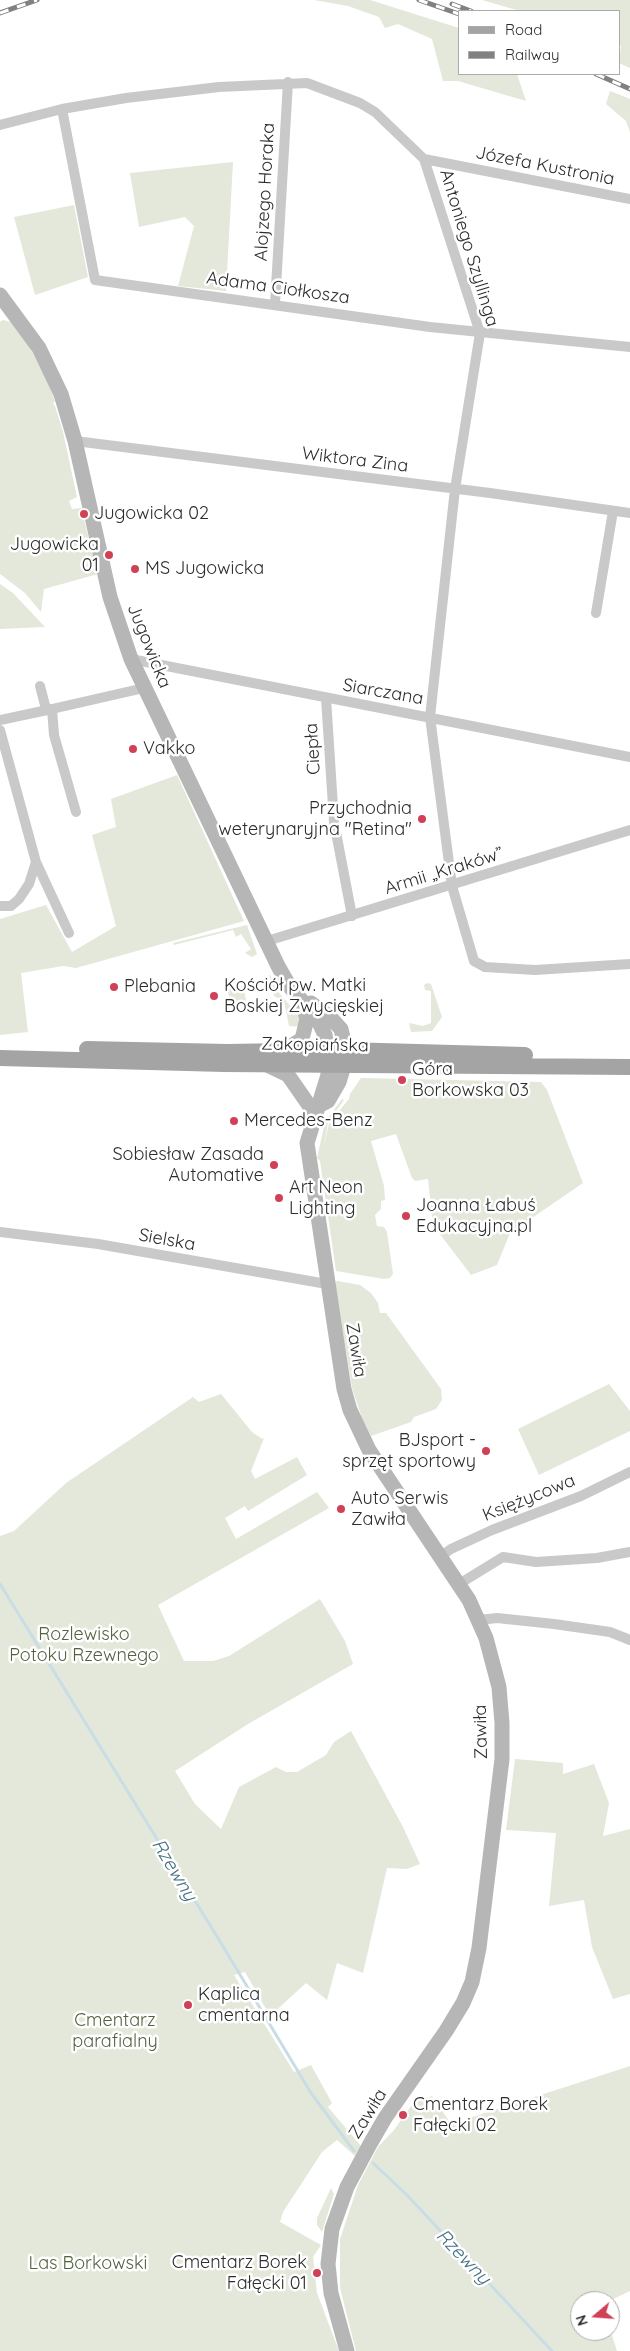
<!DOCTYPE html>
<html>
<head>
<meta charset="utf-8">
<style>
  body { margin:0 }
  #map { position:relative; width:630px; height:2351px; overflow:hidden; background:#fff; font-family:Quicksand,sans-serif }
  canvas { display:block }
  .legend { position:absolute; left:458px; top:10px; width:162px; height:65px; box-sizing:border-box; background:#fff; border:1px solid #ababab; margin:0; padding:6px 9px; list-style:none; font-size:15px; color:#2c2c2c }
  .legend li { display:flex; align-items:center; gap:10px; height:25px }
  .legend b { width:25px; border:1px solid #ababab }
  .north { position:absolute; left:570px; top:2291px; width:50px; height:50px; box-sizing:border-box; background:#fff; border:1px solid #ababab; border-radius:50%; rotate:252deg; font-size:14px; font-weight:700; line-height:20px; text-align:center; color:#2c2c2c }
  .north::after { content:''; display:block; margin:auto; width:18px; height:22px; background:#d04057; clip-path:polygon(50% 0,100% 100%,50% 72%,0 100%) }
</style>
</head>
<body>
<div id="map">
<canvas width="630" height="2351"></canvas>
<ul class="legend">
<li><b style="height:6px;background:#a4a4a4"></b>Road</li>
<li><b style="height:6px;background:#818181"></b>Railway</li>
</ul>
<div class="north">N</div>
</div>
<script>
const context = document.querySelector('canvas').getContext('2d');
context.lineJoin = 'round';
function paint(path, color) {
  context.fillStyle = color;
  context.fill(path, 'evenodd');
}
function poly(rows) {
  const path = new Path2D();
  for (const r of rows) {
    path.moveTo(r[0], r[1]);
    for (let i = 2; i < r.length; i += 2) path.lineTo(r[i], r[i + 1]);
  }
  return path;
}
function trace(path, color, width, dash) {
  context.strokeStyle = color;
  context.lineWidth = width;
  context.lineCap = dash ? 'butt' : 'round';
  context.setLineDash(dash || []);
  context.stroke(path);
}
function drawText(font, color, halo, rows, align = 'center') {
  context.font = font + ' Quicksand,sans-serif';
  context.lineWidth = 5;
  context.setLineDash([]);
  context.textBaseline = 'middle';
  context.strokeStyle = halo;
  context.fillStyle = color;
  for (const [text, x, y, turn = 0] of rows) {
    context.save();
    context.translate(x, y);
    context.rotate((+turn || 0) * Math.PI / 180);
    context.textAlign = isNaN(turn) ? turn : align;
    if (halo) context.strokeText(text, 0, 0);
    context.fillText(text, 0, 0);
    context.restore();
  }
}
paint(poly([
  [314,0,370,0,459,28,459,74,517,74,526,101,458,81,443,81,432,39,398,24,385,28,379,17,348,6],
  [482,0,630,0,630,68,619,63,621,46,619,45,619,11,520,11],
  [610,91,630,99,630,132,626,121,606,104],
  [233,162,226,291,178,286,194,226,185,217,139,227,130,173],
  [74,205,88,277,35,295,14,217],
  [3,320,11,322,27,342,47,380,55,401,53,404,55,406,63,432,77,497,69,501,72,509,81,508,98,574,44,589,41,612,25,593,0,574,0,322],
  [0,584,13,593,45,627,0,629],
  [177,775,244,921,76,968,63,966,21,973,28,1032,0,1035,0,919,46,905,72,952,116,926,92,835,116,827,111,799],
  [247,925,257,954,252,957,245,953,251,949,241,934,236,937,233,930,174,945,173,943],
  [269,973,279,993,299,1016,303,1027,289,1026,284,1001,274,996],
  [233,979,236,988,243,986,246,1000,243,1005,233,1007,224,982],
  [427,983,431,984,442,1017,432,1031,411,1032,409,1023,423,1026,431,1023,431,991,425,990,424,985],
  [361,1078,541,1082,547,1090,583,1183,510,1233,497,1265,471,1275,433,1225,428,1179,415,1181,412,1178,396,1134,371,1141,384,1186,385,1200,381,1201,381,1209,375,1215,377,1226,384,1227,387,1232,393,1274,390,1278,384,1279,336,1271,320,1161,317,1158,325,1122,342,1099,344,1100,328,1122,324,1147,329,1123,349,1099,350,1094],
  [338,1281,360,1285,371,1293,378,1303,380,1313,386,1313,441,1389,442,1400,436,1409,414,1417,411,1422,371,1436,362,1418,352,1388,335,1282],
  [609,1384,630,1411,630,1431,539,1475,518,1429],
  [221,1394,252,1432,262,1439,264,1438,251,1471,255,1479,297,1457,307,1475,248,1511,245,1506,225,1518,236,1539,317,1492,329,1508,158,1605,184,1661,213,1661,229,1656,320,1599,345,1641,353,1664,248,1724,175,1771,195,1804,221,1829,239,1787,276,1767,286,1772,297,1772,326,1755,334,1742,351,1731,403,1827,420,1864,407,1869,387,1868,363,1973,337,1963,327,2000,306,1983,270,2016,245,1972,234,1975,294,2072,311,2065,332,2103,328,2107,361,2146,355,2156,337,2140,322,2152,283,2212,280,2222,321,2245,313,2257,317,2293,339,2351,0,2351,0,1536,14,1531,66,1483,193,1397,199,1402],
  [515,1759,563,1763,563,1774,594,1764,609,1803,603,1836,630,1829,630,1994,613,1999,592,1947,584,1900,549,1906,556,1833,506,1830],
  [630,2066,630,2291,609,2301,580,2301,580,2331,610,2331,610,2329,617,2351,356,2351,340,2288,340,2239,358,2185,378,2147,394,2130,414,2102,432,2096,451,2124],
  [331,2188,334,2194,322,2232,317,2225,317,2218]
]), '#e3e8da');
trace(poly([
  [0,1584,221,1943,311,2093,354,2151],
  [373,2163,407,2195,552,2351]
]), '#c8dde6', 3);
trace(poly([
  [62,109,95,280,430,327,630,347],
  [0,125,62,109,126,98,219,87,307,83,360,103,375,112,424,159,480,333,455,489,430,717,452,886,474,961,485,967,535,970,630,964],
  [424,159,630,199],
  [275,304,288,82],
  [75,441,490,493,630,513],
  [596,613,613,511],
  [131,659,630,757],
  [40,686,46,709],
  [326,698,334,822,352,916],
  [52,709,144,688],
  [0,720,52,709,54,735,76,812],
  [0,730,36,862,29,884,19,899,11,906,0,906],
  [36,862,69,933],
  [267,941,630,830],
  [0,1232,98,1244,327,1284],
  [441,1556,451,1549,492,1530,581,1496,630,1472],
  [459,1584,503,1557,536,1562,597,1558,630,1552],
  [479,1620,497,1618,554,1624,610,1632,630,1640]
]), '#c9c9c9', 10);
trace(poly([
  [0,295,39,348,61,394,75,441,110,597,131,659,278,966,290,987,317,1018,325,1035,328,1050,328,1075,307,1143,344,1389,350,1410,369,1450,469,1600,486,1638,499,1687,502,1723,502,1759,479,1948,472,1982,463,2003,446,2031,385,2118,370,2144,347,2187,332,2229,328,2264,331,2293,347,2351],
  [311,1003,330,1017,341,1029,344,1042,343,1069,339,1082,328,1101,320,1105],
  [283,1051,302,1039,307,1019,302,1002],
  [265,1064,288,1075,315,1114]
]), '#b6b6b6', 15);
trace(poly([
  [87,1049,227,1052,345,1050,525,1055],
  [0,1058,224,1064,630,1067]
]), '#a4a4a4', 16);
const rail = poly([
  [419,0,459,14],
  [452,4,471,11],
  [0,13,37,0],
  [596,74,630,89]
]);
trace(rail, '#818181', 5);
trace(rail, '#fff', 3, [9]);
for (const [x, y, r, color] of [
  [84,514,5,"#d04057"],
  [109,555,5,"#d04057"],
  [135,569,5,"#d04057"],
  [133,749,5,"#d04057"],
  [422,819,5,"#d04057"],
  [114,987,5,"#d04057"],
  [214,996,5,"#d04057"],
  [402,1080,5,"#d04057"],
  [234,1121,5,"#d04057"],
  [274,1165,5,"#d04057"],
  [279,1198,5,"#d04057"],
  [406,1216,5,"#d04057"],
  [486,1451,5,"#d04057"],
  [341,1509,5,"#d04057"],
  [188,2005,5,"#d04057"],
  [403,2115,5,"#d04057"],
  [317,2273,5,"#d04057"]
]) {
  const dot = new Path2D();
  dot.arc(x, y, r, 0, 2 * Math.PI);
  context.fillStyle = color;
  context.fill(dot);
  trace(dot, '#fff', 2);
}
drawText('18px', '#2c2c2c', '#fff', [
  ["Józefa Kustronia",545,166,11],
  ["Alojzego Horaka",265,192,-87],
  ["Antoniego Szyllinga",469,248,73],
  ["Adama Ciołkosza",278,288,8],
  ["Wiktora Zina",355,460,7],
  ["Jugowicka",149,646,68],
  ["Siarczana",383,692,10],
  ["Ciepła",313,749,-93],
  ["Armii „Kraków”",444,871,-17],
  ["Zakopiańska",315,1045,1],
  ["Sielska",167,1240,10],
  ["Zawiła",356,1350,81],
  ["Księżycowa",529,1498,-22],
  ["Zawiła",481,1732,-91],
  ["Zawiła",368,2114,-58]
]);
drawText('18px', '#2c2c2c', '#fff', [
  ["Jugowicka 02",94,514],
  ["Jugowicka",99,545,"right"],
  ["01",99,566,"right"],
  ["MS Jugowicka",145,569],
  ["Vakko",143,749],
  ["Przychodnia",412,809,"right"],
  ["weterynaryjna \"Retina\"",412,830,"right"],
  ["Kościół pw. Matki",224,986],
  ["Boskiej Zwycięskiej",224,1007],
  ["Plebania",124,987],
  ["Góra",412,1070],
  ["Borkowska 03",412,1091],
  ["Mercedes-Benz",244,1121],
  ["Sobiesław Zasada",264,1155,"right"],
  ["Automative",264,1176,"right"],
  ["Art Neon",289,1188],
  ["Lighting",289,1209],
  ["Joanna Łabuś",416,1206],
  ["Edukacyjna.pl",416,1227],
  ["BJsport -",476,1441,"right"],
  ["sprzęt sportowy",476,1462,"right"],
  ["Auto Serwis",351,1499],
  ["Zawiła",351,1520],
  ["Kaplica",198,1995],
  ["cmentarna",198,2016],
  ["Cmentarz Borek",413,2105],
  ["Fałęcki 02",413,2126],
  ["Cmentarz Borek",307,2263,"right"],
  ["Fałęcki 01",307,2284,"right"]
], 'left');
drawText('18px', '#52623f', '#fff', [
  ["Rozlewisko",84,1635],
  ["Potoku Rzewnego",84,1656],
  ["Cmentarz",115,2021],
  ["parafialny",115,2042],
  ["Las Borkowski",88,2264]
]);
drawText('italic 19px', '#447084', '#fff', [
  ["Rzewny",174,1870,59],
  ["Rzewny",463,2257,46]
]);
</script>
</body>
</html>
